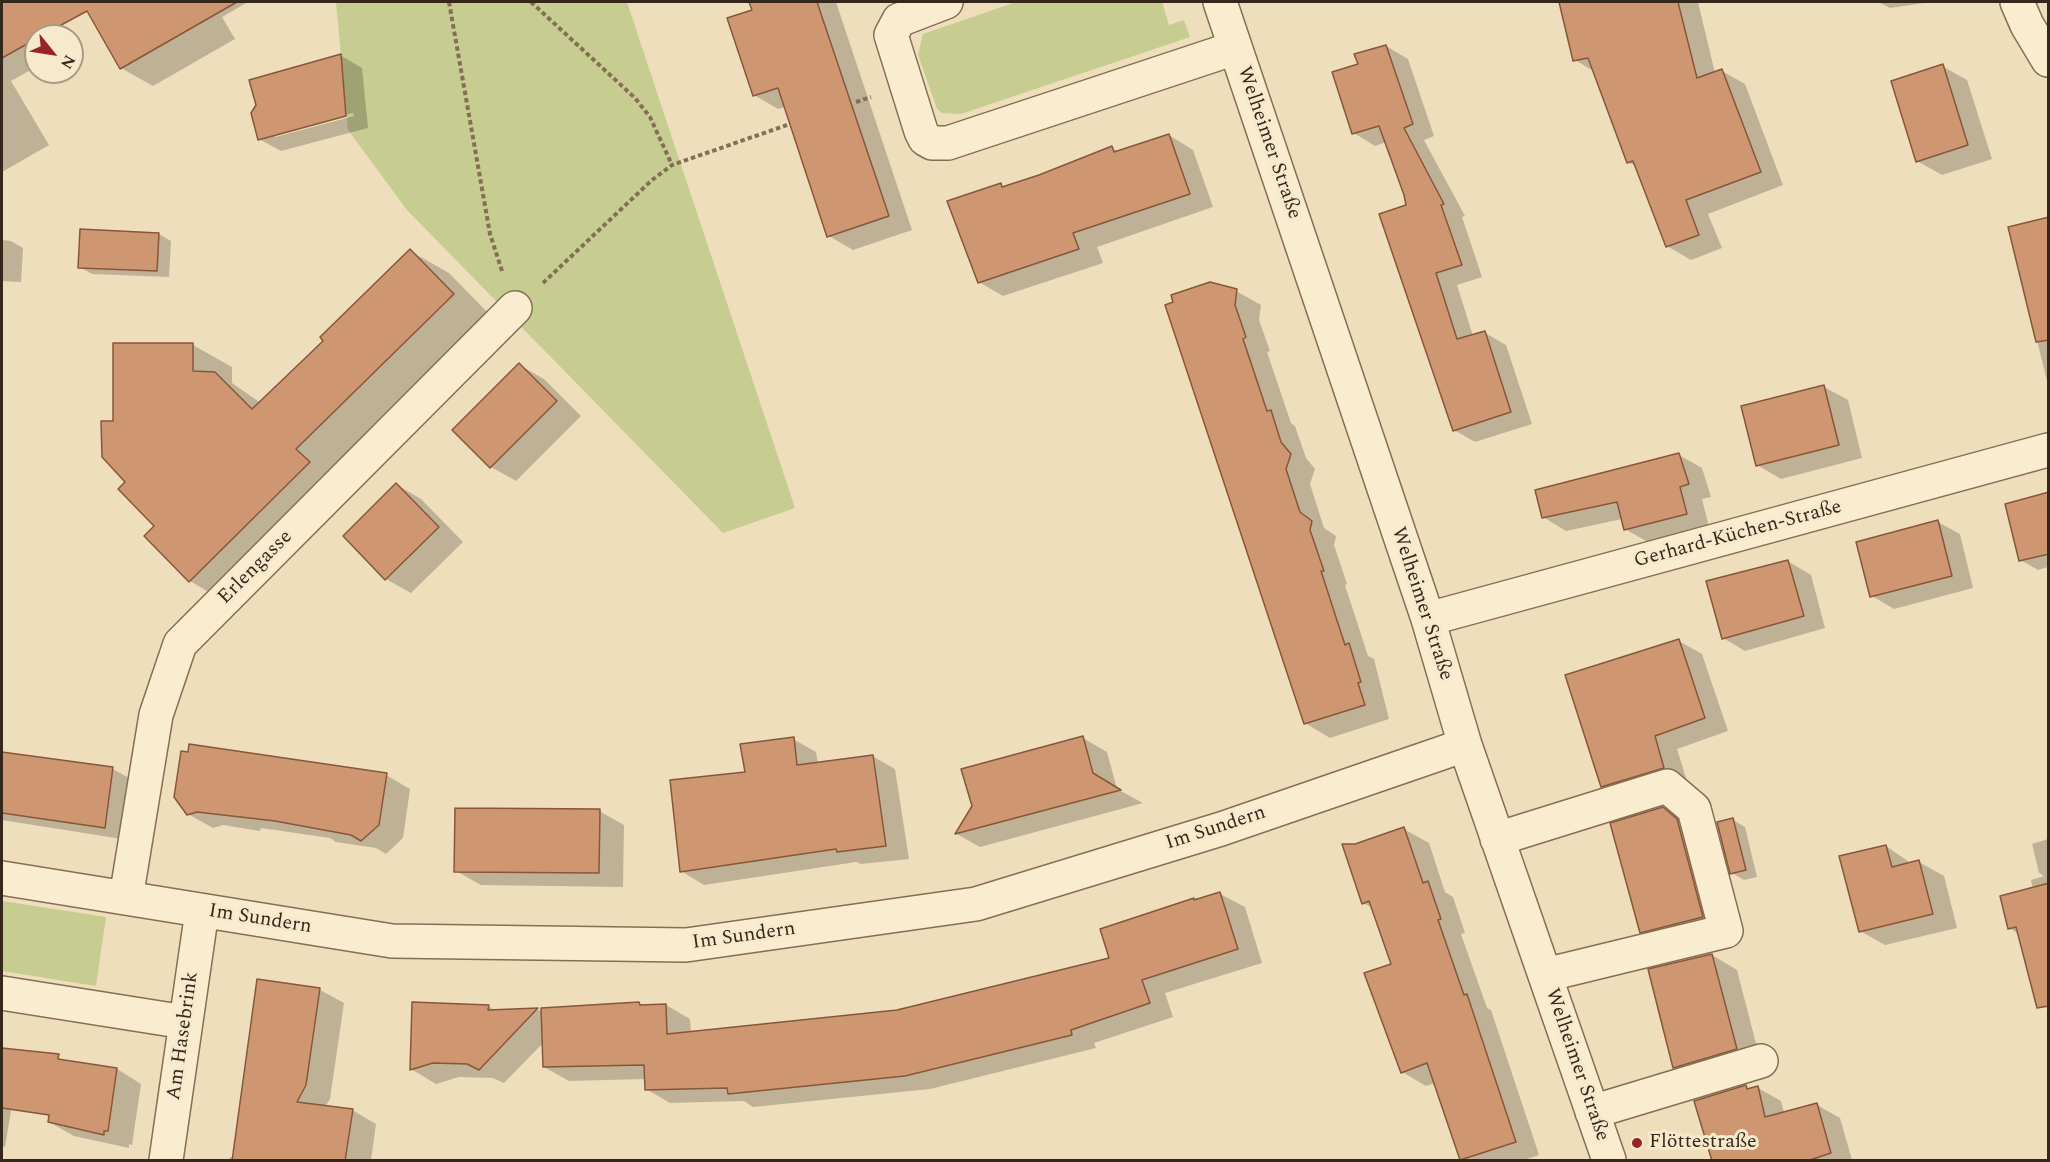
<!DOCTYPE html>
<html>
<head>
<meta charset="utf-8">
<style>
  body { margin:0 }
  #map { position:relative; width:2050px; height:1162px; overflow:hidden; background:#efdebc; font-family:Spectral,serif }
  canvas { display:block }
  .frame { position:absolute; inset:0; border:3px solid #35271b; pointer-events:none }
  .north { position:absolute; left:24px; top:24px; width:60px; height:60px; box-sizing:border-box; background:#f6e9cc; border:2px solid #a99b85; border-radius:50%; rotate:120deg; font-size:16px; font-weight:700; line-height:24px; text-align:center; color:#35271b }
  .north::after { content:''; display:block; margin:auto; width:21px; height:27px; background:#972427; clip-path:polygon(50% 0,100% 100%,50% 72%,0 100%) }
</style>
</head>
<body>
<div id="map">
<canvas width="2050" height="1162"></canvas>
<div class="frame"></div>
<div class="north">N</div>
</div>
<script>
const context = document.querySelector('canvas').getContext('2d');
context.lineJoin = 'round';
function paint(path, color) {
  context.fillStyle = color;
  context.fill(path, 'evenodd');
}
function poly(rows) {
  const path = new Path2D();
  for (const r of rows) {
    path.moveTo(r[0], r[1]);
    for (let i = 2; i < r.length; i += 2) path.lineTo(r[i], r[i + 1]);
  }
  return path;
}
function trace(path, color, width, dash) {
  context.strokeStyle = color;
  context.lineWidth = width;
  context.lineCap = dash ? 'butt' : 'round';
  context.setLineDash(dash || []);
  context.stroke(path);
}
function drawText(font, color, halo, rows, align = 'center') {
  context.font = font + ' Spectral,serif';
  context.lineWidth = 6;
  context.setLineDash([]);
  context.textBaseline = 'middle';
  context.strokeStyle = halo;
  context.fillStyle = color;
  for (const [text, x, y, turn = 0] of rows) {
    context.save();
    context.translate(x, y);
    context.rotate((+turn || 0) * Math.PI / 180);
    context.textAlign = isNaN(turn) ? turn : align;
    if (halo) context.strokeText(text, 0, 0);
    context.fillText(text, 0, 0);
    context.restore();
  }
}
paint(poly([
  [336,2,627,2,795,508,723,533,407,210,348,130],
  [1016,2,1162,2,1169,25,1184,20,1190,37,961,114,942,113,937,109,918,55,923,34],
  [2,901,106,917,96,986,2,971]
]), '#c7cc91');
paint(poly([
  [2,2,42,2,62,36,36,36,36,67,11,81,49,145,2,172],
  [83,2,248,2,222,17,235,39,153,86,121,68],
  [770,2,836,2,912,230,853,250,829,236,786,107,778,109,754,95,753,7],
  [1561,2,1698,2,1715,73,1722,71,1745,84,1783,185,1708,214,1722,248,1691,260,1667,246,1637,167,1628,162,1595,72,1575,60],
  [1878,2,1931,2,1890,8],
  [1386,46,1408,59,1434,136,1424,140,1465,216,1462,217,1482,277,1457,285,1473,336,1485,333,1506,345,1532,424,1475,442,1454,430,1407,206,1386,142,1375,146,1354,133,1360,65],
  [340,55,362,68,368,128,281,151,259,139],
  [353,113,354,116,275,137,275,134],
  [1942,66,1967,80,1992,159,1942,175,1917,161],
  [1169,135,1193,150,1213,207,1097,247,1103,263,1003,296,979,282,1001,185,1005,188,1039,176,1112,148,1120,152],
  [2048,218,2048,385,2009,228],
  [159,234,171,241,169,277,92,274,80,267],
  [2,240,11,241,23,248,21,282,2,281],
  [410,251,449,273,492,317,229,604,190,581,146,536,156,526,128,482,114,422,193,345,232,367,232,383,261,403,326,341],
  [1236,291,1261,305,1259,320,1270,351,1267,352,1291,423,1295,426,1306,458,1315,469,1310,484,1324,528,1336,536,1334,545,1347,584,1345,585,1368,656,1374,659,1389,719,1330,738,1305,723,1167,306],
  [519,365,544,379,581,416,516,481,491,467,454,430],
  [1824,387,1848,400,1862,458,1781,479,1757,465],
  [1679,455,1702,468,1711,497,1702,499,1709,527,1648,542,1625,529,1622,519,1566,531,1543,517],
  [397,485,421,499,463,542,411,593,386,579],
  [2048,493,2048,567,2038,570,2020,560],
  [1938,522,1960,534,1973,588,1894,609,1872,596],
  [1789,562,1811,575,1825,628,1745,651,1723,638,1708,582],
  [1679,641,1702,654,1728,731,1677,749,1687,781,1625,799,1602,786],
  [1083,738,1107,752,1117,789,1143,803,980,847,957,834,973,806],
  [793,739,816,752,818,763,872,756,895,769,909,859,861,864,856,862,704,885,681,871,746,773],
  [2,753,113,769,136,782,128,840,2,820],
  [386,775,410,789,403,838,386,854,376,848,336,842,330,838,261,828,260,831,223,825,213,828,188,814],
  [1663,809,1688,823,1727,931,1666,946,1641,932],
  [599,811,624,825,623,887,481,885,456,871],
  [1733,820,1745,827,1757,877,1744,880,1732,873],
  [1404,829,1429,843,1445,892,1453,897,1465,933,1461,934,1487,1008,1491,1010,1539,1155,1524,1160,1461,1159,1435,1083,1426,1086,1402,1072,1392,965,1373,908,1363,903,1355,845],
  [2048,839,2048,969,2019,934,2009,928,2033,889,2031,880,2044,876,2039,873,2032,844],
  [1886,846,1912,864,1919,862,1944,876,1957,928,1885,945,1860,931],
  [1220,894,1245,907,1262,963,1165,993,1173,1017,1094,1043,1096,1048,930,1089,753,1107,744,1101,670,1103,646,1089,646,1079,569,1081,544,1067,544,1042,504,1083,493,1078,459,1077,436,1084,411,1069,488,1006,497,1012,538,1010,543,1012,639,1003,645,1006,666,1005,690,1019,691,1033,898,1012,1111,959,1194,899],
  [1712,955,1737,970,1761,1063,1699,1081,1675,1067],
  [258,980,320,990,344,1003,330,1099,325,1107,352,1110,376,1124,371,1160,229,1160,230,1157,235,1157],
  [2,1053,19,1063,5,1147,2,1146],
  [117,1069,141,1084,132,1145,129,1144,129,1148,74,1136,49,1122],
  [1746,1087,1751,1089,1758,1088,1781,1101,1784,1113,1817,1105,1840,1118,1852,1160,1711,1160,1696,1102]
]), '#0003');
const building = poly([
  [2,2,237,2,120,69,87,11,41,36,36,36,36,39,2,58,2,2],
  [749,2,817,2,889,216,827,237,778,88,753,96,727,18,752,10,749,2],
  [1559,2,1678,2,1697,78,1722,69,1761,172,1686,200,1699,235,1666,247,1633,161,1627,163,1588,58,1573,61,1559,2],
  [1386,45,1413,124,1404,128,1444,204,1441,205,1462,265,1436,273,1457,339,1485,331,1511,412,1453,431,1379,214,1406,205,1404,195,1379,126,1352,134,1332,72,1358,64,1354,54,1386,45],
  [341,54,346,116,258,140,251,113,256,105,249,80,341,54],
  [1943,64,1968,145,1916,162,1891,81,1943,64],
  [1169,134,1190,194,1073,233,1079,249,978,283,947,201,1001,183,1002,187,1039,175,1112,146,1114,152,1169,134],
  [2049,217,2049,340,2036,342,2008,227,2049,217],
  [80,229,159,233,157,271,78,268,80,229],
  [410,249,454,294,296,449,310,462,189,582,144,536,154,526,118,489,125,482,102,457,101,421,113,421,113,343,193,343,193,371,215,372,252,409,323,341,320,337,410,249],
  [1210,282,1237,289,1235,305,1246,337,1243,339,1267,411,1271,410,1281,442,1291,454,1286,469,1300,512,1312,521,1310,530,1324,571,1321,571,1345,645,1349,643,1361,682,1358,683,1365,705,1304,724,1165,305,1173,302,1171,295,1210,282],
  [519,363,557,401,490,468,452,430,519,363],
  [1824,385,1839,445,1756,466,1741,406,1824,385],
  [1679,453,1689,484,1680,487,1687,514,1624,530,1617,502,1542,518,1535,490,1679,453],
  [396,483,439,527,385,580,343,536,396,483],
  [2049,492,2049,554,2019,561,2005,504,2049,492],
  [1938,520,1952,576,1870,597,1856,542,1938,520],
  [1788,560,1804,616,1722,639,1706,581,1788,560],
  [1679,639,1705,718,1655,736,1664,768,1601,787,1565,675,1679,639],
  [1083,736,1093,773,1121,790,955,834,972,806,961,769,1083,736],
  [794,737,797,765,873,755,886,846,837,852,836,849,680,872,670,780,745,772,740,744,794,737],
  [189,744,387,773,379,825,361,841,351,835,275,821,197,812,187,815,174,797,181,751,188,752,189,744],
  [2,752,113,767,105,828,2,813,2,752],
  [1663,807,1677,819,1703,917,1640,933,1610,823,1663,807],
  [455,808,600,809,599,873,454,872,455,808],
  [1733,818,1746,870,1730,874,1717,822,1733,818],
  [1404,827,1423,883,1428,881,1441,919,1438,920,1464,995,1467,994,1516,1142,1460,1160,1427,1063,1401,1073,1364,973,1391,964,1369,901,1362,904,1342,844,1355,844,1404,827],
  [1886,845,1892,867,1919,860,1933,914,1859,932,1839,856,1886,845],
  [2049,883,2049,1006,2037,1008,2016,927,2008,929,2000,896,2049,883],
  [1220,892,1238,949,1142,980,1150,1003,1071,1030,1072,1035,905,1076,728,1094,727,1088,645,1090,644,1065,543,1067,541,1008,639,1002,640,1005,666,1004,667,1034,897,1010,1109,958,1100,929,1194,898,1194,900,1220,892],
  [1712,954,1737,1049,1673,1068,1648,969,1712,954],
  [257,979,320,988,306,1085,297,1102,353,1109,345,1161,232,1161,257,979],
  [412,1002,489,1005,488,1010,538,1008,479,1070,467,1064,433,1063,410,1070,412,1002],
  [2,1048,59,1054,58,1059,117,1068,108,1131,104,1131,104,1135,48,1122,49,1115,2,1108,2,1048],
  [1746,1085,1747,1089,1758,1086,1765,1117,1817,1103,1831,1153,1807,1161,1712,1161,1694,1101,1746,1085]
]);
paint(building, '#ce9671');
trace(building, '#86573b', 1.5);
const minor = poly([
  [946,2,899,20,891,35,921,131,925,139,932,143,948,143,1235,48],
  [1220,2,1428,619,1465,745,1609,1160],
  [2017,2,2027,25,2048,60],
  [1428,619,2048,450],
  [1497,839,1667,786,1694,809,1726,931,1545,975],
  [2,878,392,941,686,945,976,904,1221,829,1465,745],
  [126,898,156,715,180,644,515,308],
  [2,993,185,1022],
  [1592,1112,1761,1061],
  [166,1160,202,911]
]);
trace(minor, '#866e55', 36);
trace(poly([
  [449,2,490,234,502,271],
  [531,2,635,98,650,117,672,165],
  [856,102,871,97],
  [543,283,652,180,672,165,787,125]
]), '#866e55', 4, [4.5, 3]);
trace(minor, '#faeccf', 33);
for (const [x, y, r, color] of [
  [1637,1143,6,"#972427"]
]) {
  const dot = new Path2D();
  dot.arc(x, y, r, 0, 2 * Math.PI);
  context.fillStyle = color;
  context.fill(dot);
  trace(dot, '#f6e9cc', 2);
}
drawText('20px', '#35271b', '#f6e9cc', [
  ["Welheimer Straße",1268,143,71],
  ["Gerhard-Küchen-Straße",1738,535,-15],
  ["Erlengasse",256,568,-45],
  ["Welheimer Straße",1421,604,72],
  ["Im Sundern",1216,829,-18],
  ["Im Sundern",260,920,9],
  ["Im Sundern",744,937,-8],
  ["Am Hasebrink",184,1036,-82],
  ["Welheimer Straße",1576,1065,71]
]);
drawText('20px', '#35271b', '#f6e9cc', [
  ["Flöttestraße",1649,1143]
], 'left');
</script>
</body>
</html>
